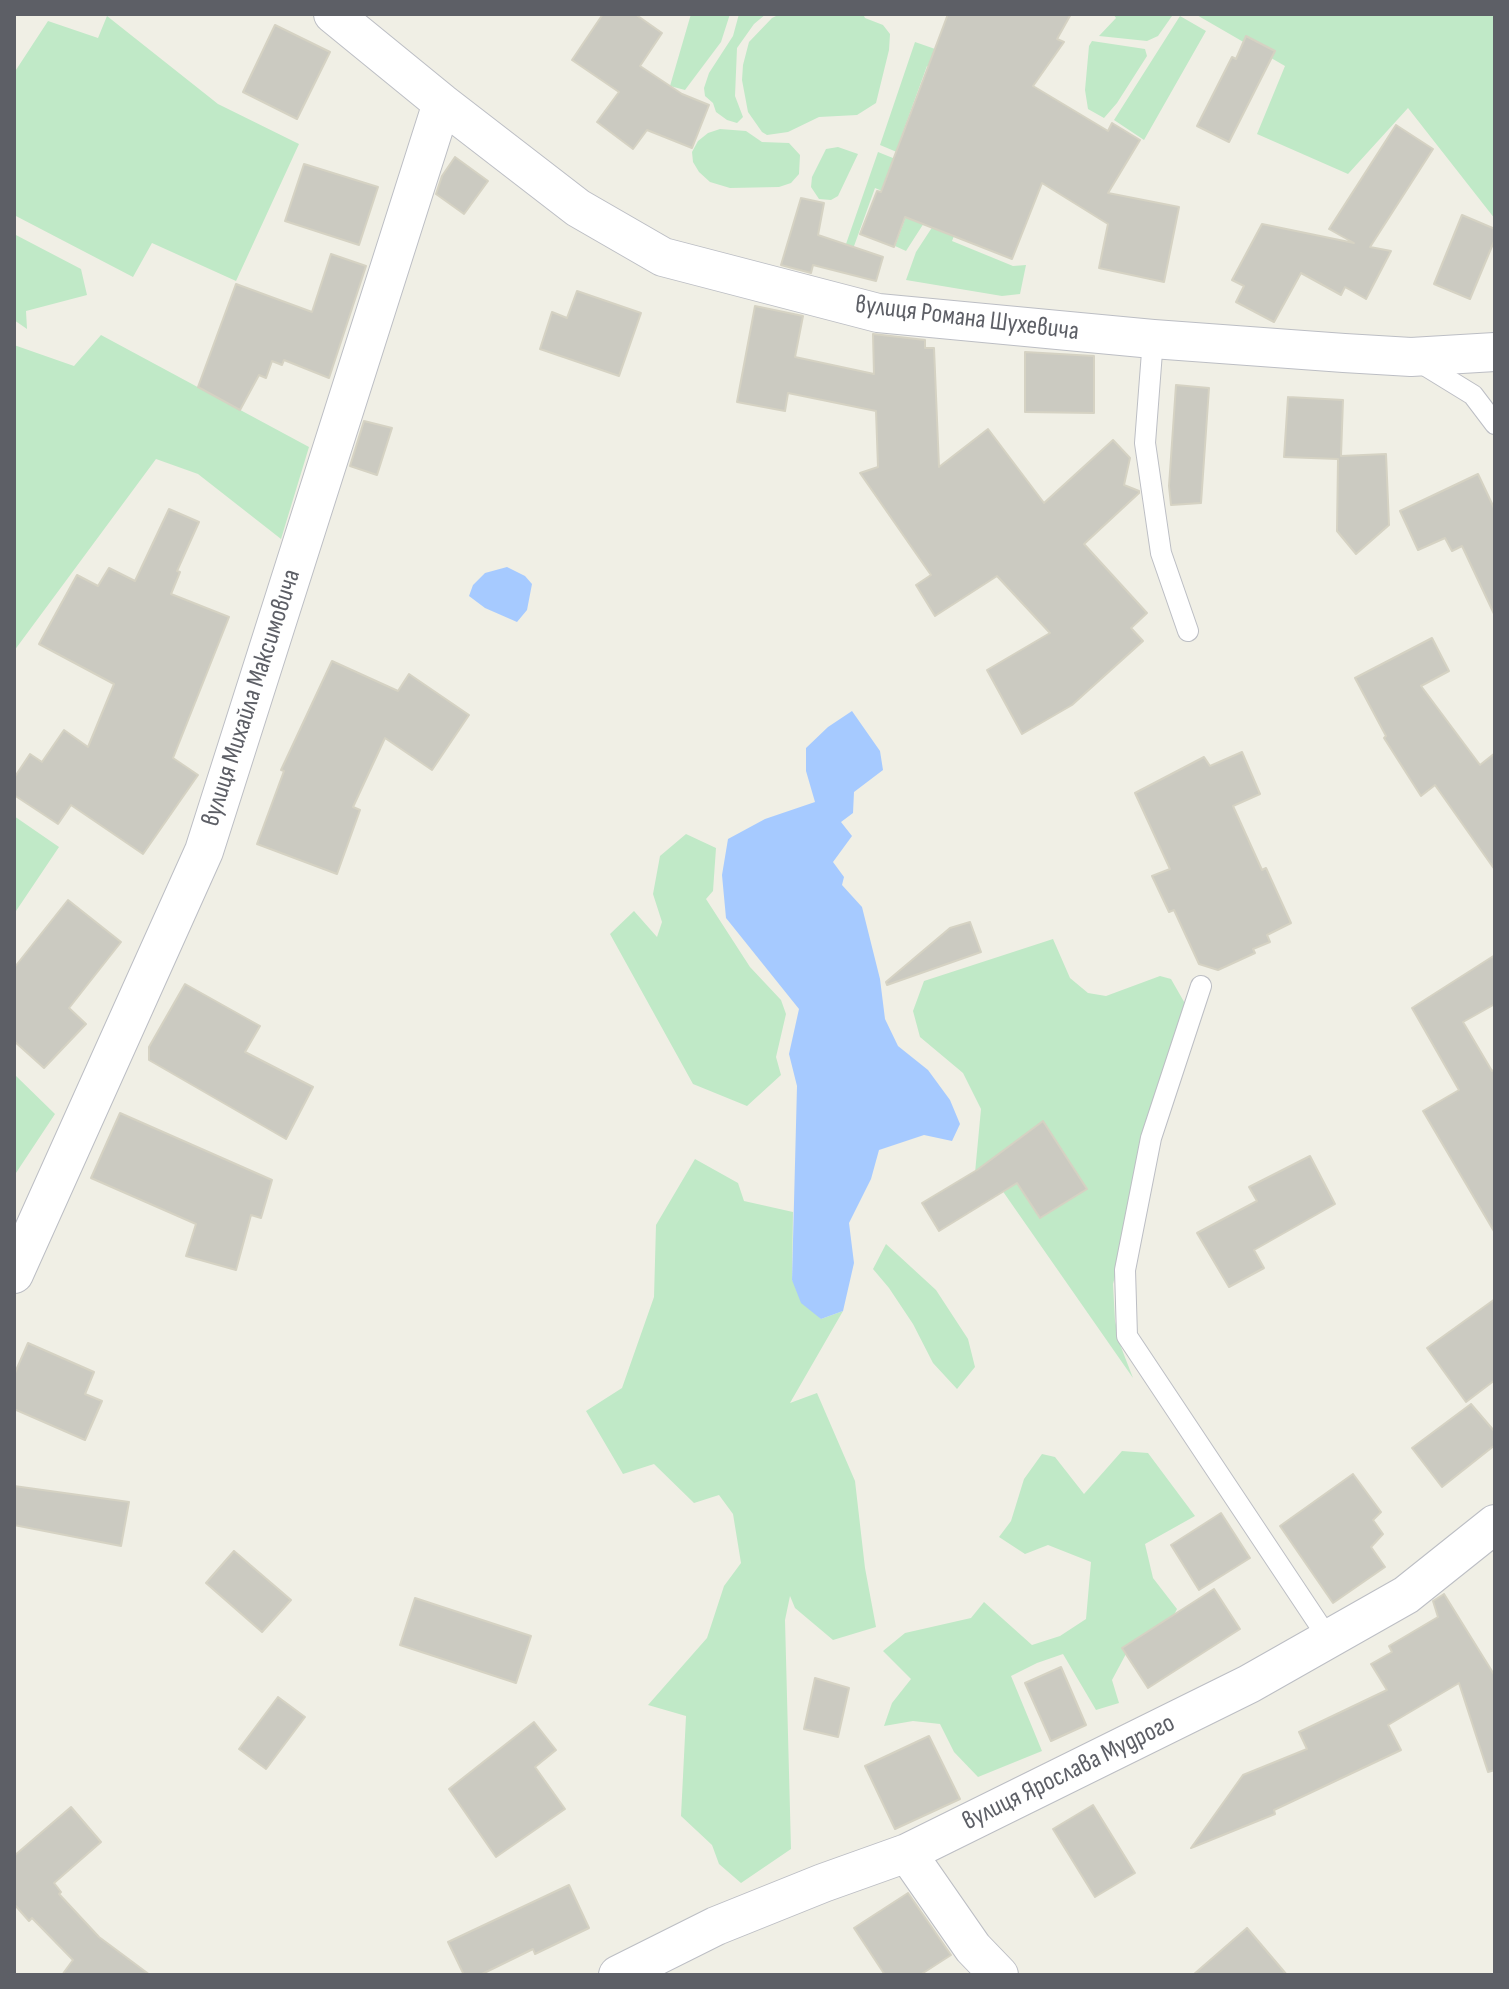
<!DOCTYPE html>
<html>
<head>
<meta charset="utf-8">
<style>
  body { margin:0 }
  #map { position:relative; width:1509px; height:1989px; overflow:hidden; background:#f0efe5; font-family:"Sofia Sans Condensed",sans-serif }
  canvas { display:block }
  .frame { position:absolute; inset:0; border:16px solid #5d5f66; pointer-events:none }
</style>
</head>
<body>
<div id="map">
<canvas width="1509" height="1989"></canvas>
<div class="frame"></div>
</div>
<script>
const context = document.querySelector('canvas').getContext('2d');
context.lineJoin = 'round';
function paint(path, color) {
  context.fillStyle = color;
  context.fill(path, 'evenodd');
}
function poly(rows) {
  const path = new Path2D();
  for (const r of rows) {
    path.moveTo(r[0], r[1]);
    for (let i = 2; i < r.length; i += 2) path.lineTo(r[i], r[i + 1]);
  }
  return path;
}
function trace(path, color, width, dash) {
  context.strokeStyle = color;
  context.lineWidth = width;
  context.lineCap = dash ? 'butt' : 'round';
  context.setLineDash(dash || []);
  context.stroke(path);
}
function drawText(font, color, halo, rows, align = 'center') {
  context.font = font + ' "Sofia Sans Condensed",sans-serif';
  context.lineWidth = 7;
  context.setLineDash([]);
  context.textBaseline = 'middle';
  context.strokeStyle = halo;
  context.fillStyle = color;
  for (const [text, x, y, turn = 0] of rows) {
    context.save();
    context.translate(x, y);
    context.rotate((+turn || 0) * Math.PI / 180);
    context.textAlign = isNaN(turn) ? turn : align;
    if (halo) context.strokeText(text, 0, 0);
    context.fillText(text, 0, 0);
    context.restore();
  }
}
paint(poly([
  [691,14,730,14,721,42,685,90,670,86],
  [739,14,766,14,754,24,737,48,735,96,743,117,737,123,727,120,716,112,713,103,705,96,704,88,709,73,733,36],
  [780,14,863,14,865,18,883,25,890,34,889,50,876,103,857,115,819,117,788,132,767,135,762,132,748,112,742,80,743,65,749,42,772,18],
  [1113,14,1172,14,1172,16,1158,36,1147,41,1099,36,1116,18],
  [1195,14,1495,14,1495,219,1408,108,1348,174,1257,134,1285,66],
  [107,16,218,104,299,144,236,281,152,243,133,277,14,215,14,73,48,21,98,38],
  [1180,16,1206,31,1144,140,1114,120],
  [1092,41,1145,49,1147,56,1117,103,1104,118,1088,109,1085,90,1089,46],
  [915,42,938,50,932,67,927,66,899,143,951,163,947,173,880,145],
  [720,129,746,131,762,142,789,143,800,155,799,174,791,183,779,187,730,188,710,182,699,172,693,162,692,152,698,141,708,133],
  [838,147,858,154,838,196,831,200,819,199,811,187,812,177,826,149],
  [878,152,945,179,940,198,906,251,895,246,911,203,875,188,845,271,849,246,846,244],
  [946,206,963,213,952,241,1013,266,1026,265,1020,294,1002,296,906,280,916,252],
  [14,234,81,269,87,295,26,311,27,329,14,320],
  [101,335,309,447,281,539,198,474,156,459,14,651,14,345,74,366],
  [14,816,59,847,14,914],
  [686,834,716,848,713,891,706,899,750,967,781,1000,786,1014,776,1057,781,1075,747,1106,693,1084,610,934,634,911,657,937,662,922,653,894,660,856],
  [1053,939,1070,978,1088,993,1106,996,1160,976,1171,979,1187,1007,1113,1284,1115,1321,1121,1347,1133,1378,988,1170,975,1173,981,1109,963,1073,920,1037,913,1011,924,981],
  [14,1074,55,1114,14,1176],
  [695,1159,738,1183,744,1201,793,1212,792,1280,821,1319,843,1311,790,1403,817,1393,855,1481,865,1568,876,1627,833,1640,795,1608,790,1596,785,1620,791,1849,741,1883,719,1864,712,1845,681,1816,686,1716,648,1705,707,1638,724,1586,741,1563,733,1514,719,1495,694,1503,654,1464,623,1474,586,1411,622,1388,654,1297,656,1225],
  [886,1244,936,1290,968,1339,975,1367,957,1389,933,1363,913,1324,889,1288,873,1269],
  [1122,1451,1148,1453,1195,1516,1145,1544,1153,1578,1177,1609,1161,1641,1127,1652,1112,1680,1119,1703,1096,1710,1063,1654,1037,1663,1011,1676,1042,1751,978,1777,954,1752,940,1724,913,1721,884,1726,892,1703,911,1679,883,1651,905,1633,971,1618,984,1602,1032,1645,1060,1636,1086,1619,1091,1562,1048,1545,1025,1554,999,1537,1011,1521,1024,1479,1042,1454,1055,1457,1084,1494]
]), '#c0e9c7');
paint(poly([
  [507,567,525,576,532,584,527,610,517,622,485,608,469,596,473,585,485,573],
  [852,711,880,751,883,770,854,792,853,813,841,822,852,836,833,862,844,877,842,885,862,907,880,979,885,1019,898,1046,928,1070,950,1100,960,1124,952,1141,924,1135,879,1150,871,1179,849,1223,854,1263,843,1311,821,1319,801,1303,792,1280,797,1086,789,1054,799,1009,726,918,722,875,728,839,765,819,815,802,806,771,806,748,828,727]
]), '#a6caff');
const building = poly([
  [603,14,635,14,662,33,640,66,682,94,709,105,692,148,647,130,633,149,597,122,619,92,572,60,603,14],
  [948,14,1071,14,1057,39,1064,42,1033,86,1108,131,1112,123,1140,140,1108,193,1179,207,1164,282,1099,268,1108,224,1042,183,1012,259,905,217,894,247,860,234,877,191,881,192,948,14],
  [275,25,330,52,297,119,243,92,275,25],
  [1246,36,1275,51,1229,142,1197,126,1232,57,1236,59,1246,36],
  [1396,125,1433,149,1370,247,1391,251,1366,299,1345,287,1341,295,1301,273,1274,322,1236,302,1244,286,1232,280,1262,224,1354,243,1329,229,1396,125],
  [455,157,488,181,464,214,436,194,442,176,455,157],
  [304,164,378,187,359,245,285,221,304,164],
  [801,198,824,203,818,235,883,257,876,281,813,265,811,273,781,265,801,198],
  [1462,215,1495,229,1495,239,1470,299,1434,284,1462,215],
  [331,254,366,266,329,378,284,360,282,365,272,361,266,378,259,375,240,410,198,387,236,284,312,312,331,254],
  [577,291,641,313,619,376,540,349,552,312,567,318,577,291],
  [755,306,803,316,795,357,874,374,873,334,925,340,925,348,934,348,939,467,988,429,1044,503,1113,440,1130,458,1124,485,1139,491,1139,493,1084,544,1147,613,1131,628,1143,641,1072,705,1022,734,987,670,1050,633,997,576,935,616,916,585,931,575,860,473,878,467,876,411,788,393,785,411,737,402,755,306],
  [1025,352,1094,356,1094,413,1025,412,1025,352],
  [1176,385,1209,388,1201,503,1171,505,1169,486,1176,385],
  [1288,397,1343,400,1341,456,1386,454,1389,525,1356,554,1337,531,1338,459,1284,457,1288,397],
  [364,421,392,428,377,475,350,466,364,421],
  [1478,474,1495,510,1495,616,1462,546,1452,551,1445,538,1418,550,1400,511,1478,474],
  [169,509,199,522,177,571,180,572,171,594,229,617,173,758,198,775,143,854,71,805,58,824,14,795,14,778,30,754,42,762,64,730,88,747,114,684,39,644,77,575,98,586,109,568,135,581,169,509],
  [1432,638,1449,671,1421,686,1480,765,1495,753,1495,870,1435,785,1421,796,1384,738,1386,736,1355,678,1432,638],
  [332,661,398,691,409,674,469,715,432,770,385,738,353,807,360,810,337,874,257,844,284,771,281,770,332,661],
  [1242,752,1260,794,1233,806,1262,870,1266,868,1291,923,1267,935,1270,942,1253,949,1255,953,1218,970,1199,964,1174,910,1169,912,1152,876,1170,869,1135,793,1204,757,1210,766,1242,752],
  [68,900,121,942,69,1008,86,1024,44,1068,14,1041,14,968,68,900],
  [970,922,981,952,887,985,886,982,950,928,970,922],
  [1495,955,1495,1004,1463,1022,1492,1071,1495,1069,1495,1233,1423,1111,1459,1090,1412,1008,1495,955],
  [185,984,260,1026,245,1052,313,1087,286,1139,149,1060,149,1047,185,984],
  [120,1113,272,1180,261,1218,251,1215,236,1270,186,1256,196,1224,91,1178,120,1113],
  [1043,1121,1087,1189,1040,1218,1017,1183,939,1231,922,1203,977,1170,1043,1121],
  [1310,1156,1335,1204,1254,1250,1264,1268,1229,1287,1197,1233,1257,1201,1249,1187,1310,1156],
  [1495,1299,1495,1380,1466,1402,1427,1348,1495,1299],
  [28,1343,94,1372,85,1394,102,1401,85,1440,14,1409,14,1375,28,1343],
  [1471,1404,1495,1432,1495,1445,1442,1487,1412,1448,1471,1404],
  [1353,1474,1381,1512,1373,1520,1383,1534,1371,1547,1385,1567,1333,1603,1280,1526,1353,1474],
  [14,1486,129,1502,121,1546,14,1525,14,1486],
  [1221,1513,1250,1558,1199,1590,1171,1545,1221,1513],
  [234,1551,291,1600,262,1632,206,1583,234,1551],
  [1214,1589,1240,1629,1148,1688,1122,1648,1214,1589],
  [1444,1594,1495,1676,1495,1770,1488,1772,1459,1683,1388,1725,1401,1750,1274,1810,1275,1814,1191,1848,1243,1775,1307,1749,1299,1732,1387,1690,1371,1664,1392,1652,1389,1646,1438,1617,1433,1601,1444,1594],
  [415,1598,531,1636,516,1683,400,1645,415,1598],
  [1061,1667,1086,1725,1051,1741,1025,1683,1061,1667],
  [815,1678,849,1688,838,1737,804,1729,815,1678],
  [278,1697,305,1717,266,1769,239,1749,278,1697],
  [534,1722,556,1750,535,1767,565,1809,496,1857,449,1789,534,1722],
  [929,1736,960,1799,895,1829,865,1766,929,1736],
  [1093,1805,1135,1873,1095,1897,1053,1829,1093,1805],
  [71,1807,101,1842,54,1883,61,1892,59,1894,99,1937,150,1975,62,1975,73,1960,32,1918,29,1921,14,1904,14,1856,71,1807],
  [569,1885,589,1928,535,1954,533,1949,480,1975,464,1975,448,1942,569,1885],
  [908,1893,951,1955,920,1975,885,1975,854,1928,908,1893],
  [1247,1928,1287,1975,1193,1975,1247,1928]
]);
paint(building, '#cbcac1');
trace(building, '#d5d2c3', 2);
const lane = poly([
  [1153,339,1145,443,1161,553,1188,631],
  [1416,360,1473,395,1495,424],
  [1201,986,1151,1138,1125,1270,1127,1336,1328,1638]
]);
const street = poly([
  [333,14,442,103,578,208,663,257,878,313,1153,339,1344,353,1411,357,1495,352],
  [14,1274,204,851,442,103],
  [907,1853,973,1948,999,1975],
  [618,1975,716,1926,823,1883,907,1853,1249,1684,1406,1595,1495,1524]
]);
trace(lane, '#bcbec4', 22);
trace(street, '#bcbec4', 40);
trace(lane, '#fff', 20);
trace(street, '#fff', 38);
drawText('26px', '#5d5f66', '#fff', [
  ["вулиця Романа Шухевича",967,319,7],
  ["вулиця Михайла Максимовича",252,698,-72],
  ["вулиця Ярослава Мудрого",1069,1773,-26]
]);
</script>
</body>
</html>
